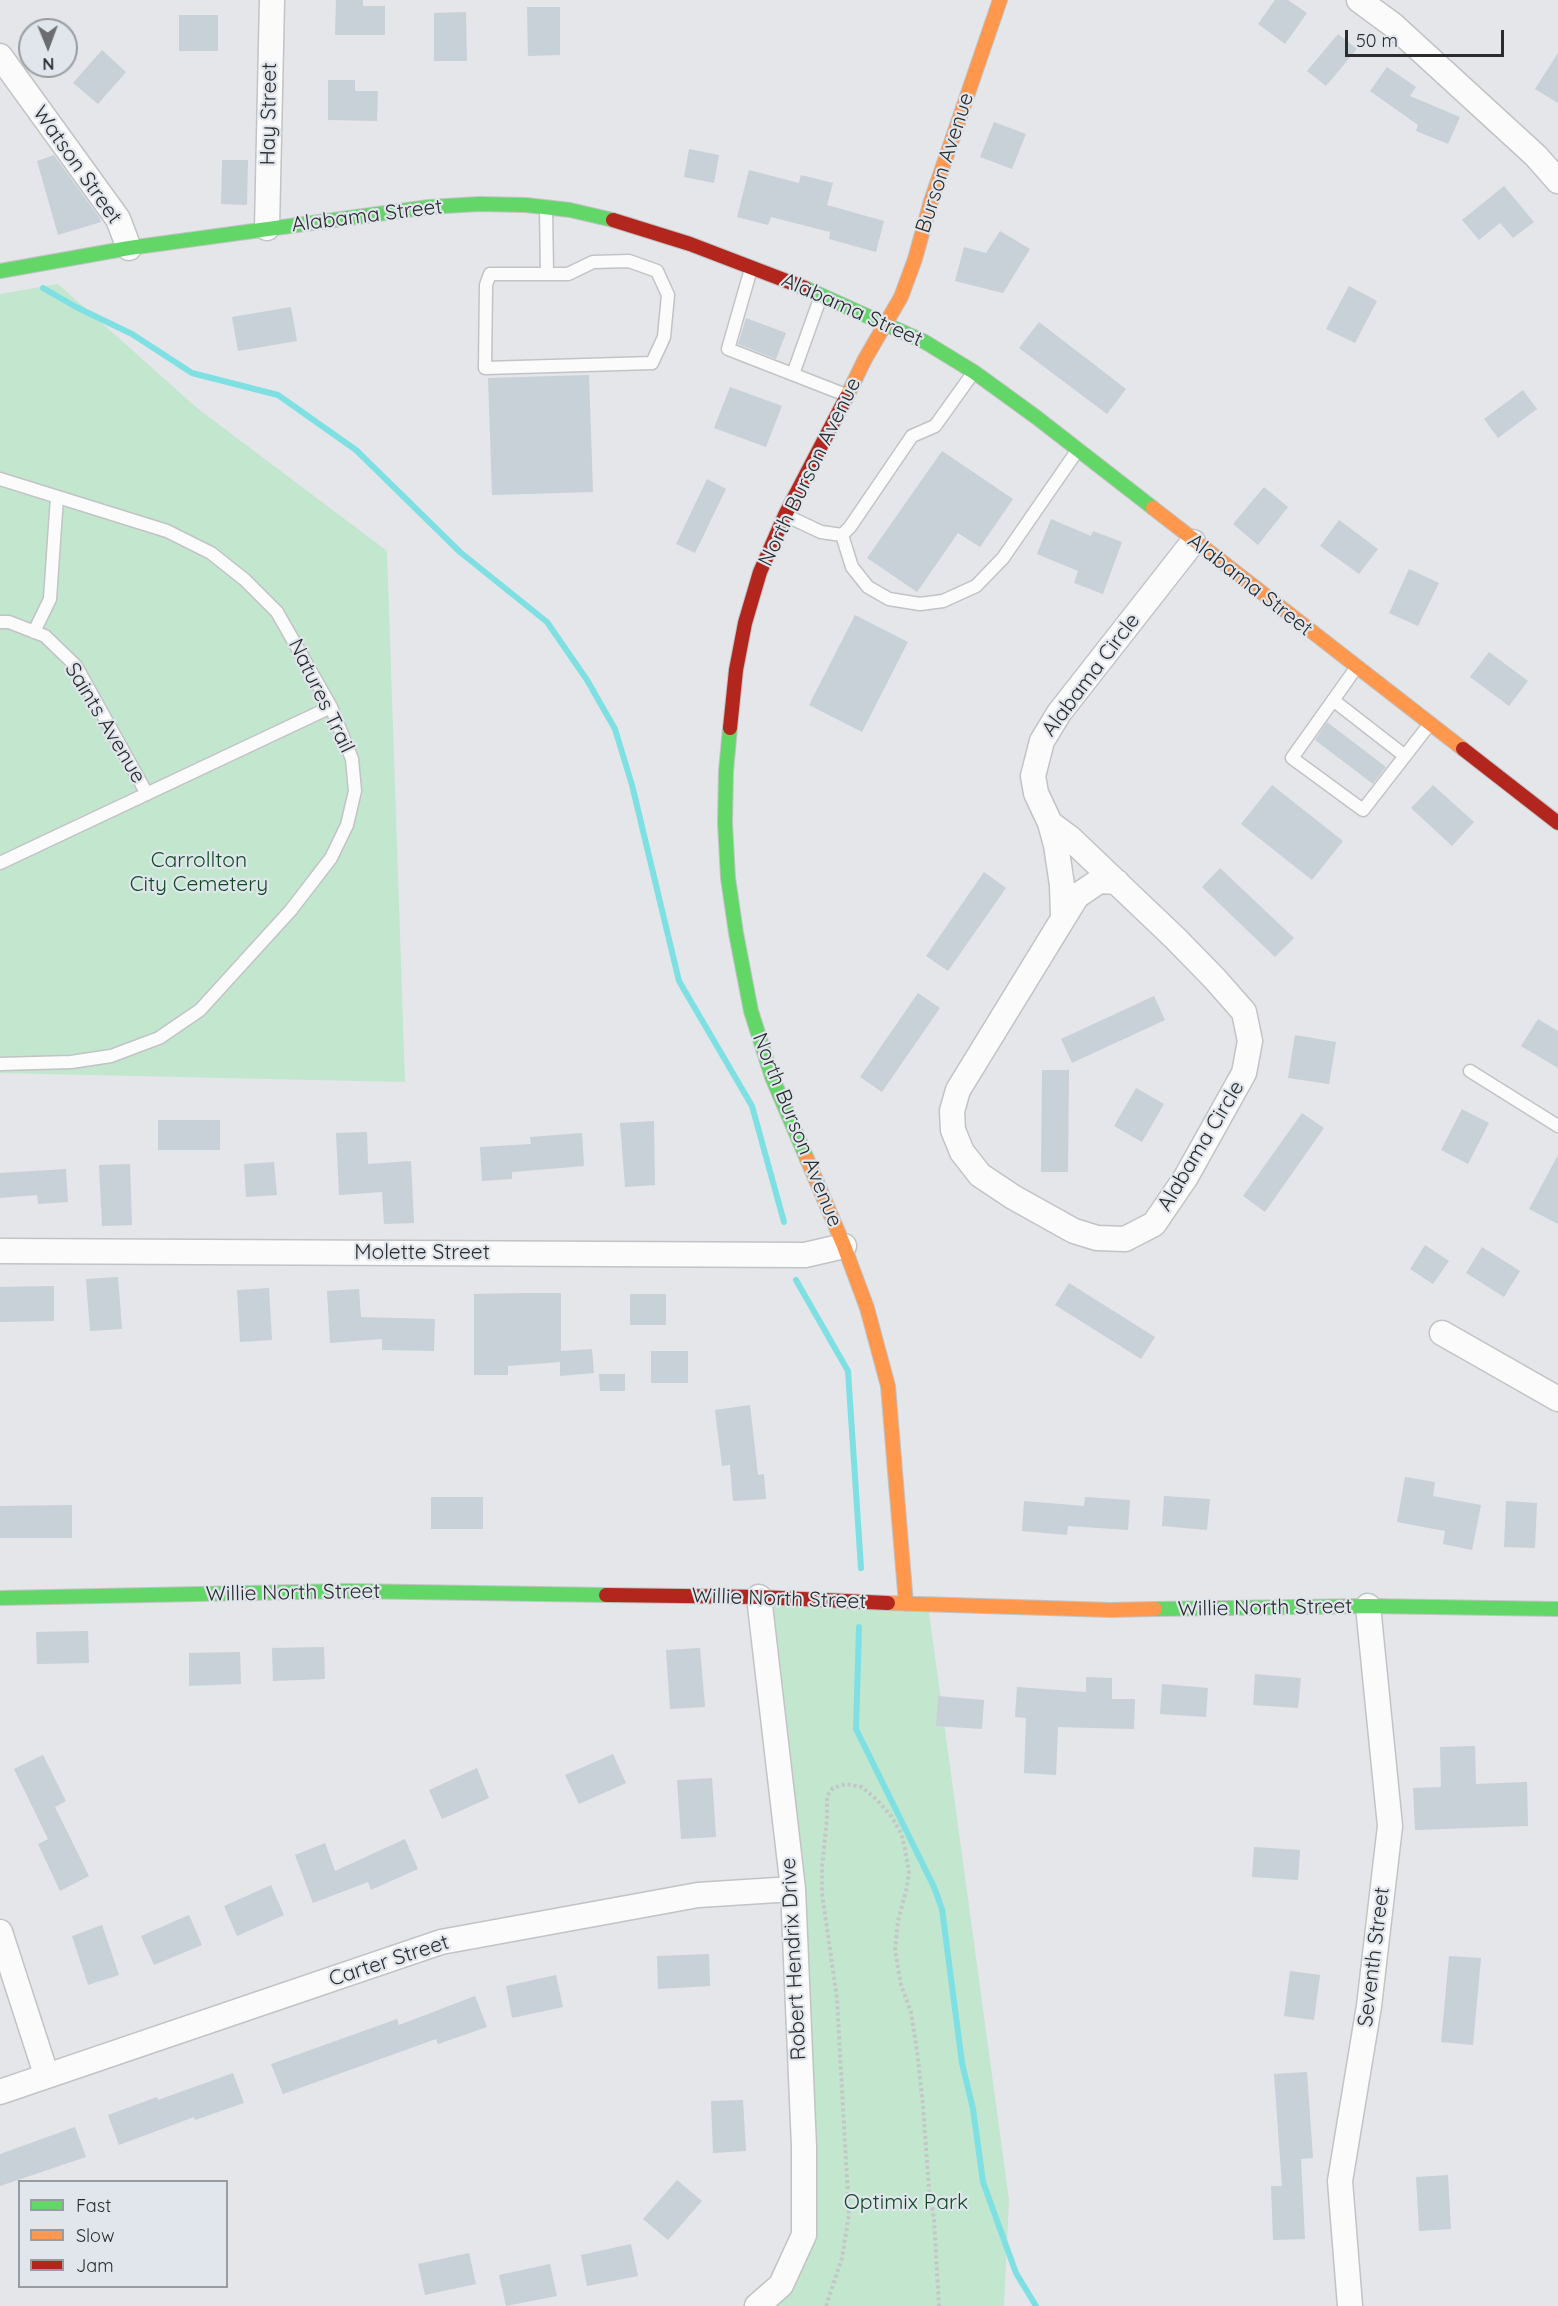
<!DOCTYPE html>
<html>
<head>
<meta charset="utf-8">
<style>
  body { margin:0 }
  #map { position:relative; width:1558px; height:2306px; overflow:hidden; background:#e4e6e9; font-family:Quicksand,sans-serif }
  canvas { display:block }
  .legend { position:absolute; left:18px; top:2180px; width:210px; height:108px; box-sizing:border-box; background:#e1e6ec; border:2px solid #989ca0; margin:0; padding:8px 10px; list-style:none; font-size:18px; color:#2a2c2e }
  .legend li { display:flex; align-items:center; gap:12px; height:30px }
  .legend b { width:30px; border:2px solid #989ca0 }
  .north { position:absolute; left:18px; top:18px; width:60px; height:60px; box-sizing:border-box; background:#e1e6ec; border:2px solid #989ca0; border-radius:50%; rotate:179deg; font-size:16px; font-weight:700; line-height:24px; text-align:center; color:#2a2c2e }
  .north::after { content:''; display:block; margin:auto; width:21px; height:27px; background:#6b6d6f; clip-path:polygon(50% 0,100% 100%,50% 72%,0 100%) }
  .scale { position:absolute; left:1345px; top:30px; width:159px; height:27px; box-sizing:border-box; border:3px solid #2a2c2e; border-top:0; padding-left:8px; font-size:18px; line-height:21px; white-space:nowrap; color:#2a2c2e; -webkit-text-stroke:4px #e1e6ec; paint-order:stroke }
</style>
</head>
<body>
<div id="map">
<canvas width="1558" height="2306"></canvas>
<ul class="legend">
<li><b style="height:8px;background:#63d668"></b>Fast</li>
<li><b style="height:8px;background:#ff974d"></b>Slow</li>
<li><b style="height:8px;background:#b3261e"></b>Jam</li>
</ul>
<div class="north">N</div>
<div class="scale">50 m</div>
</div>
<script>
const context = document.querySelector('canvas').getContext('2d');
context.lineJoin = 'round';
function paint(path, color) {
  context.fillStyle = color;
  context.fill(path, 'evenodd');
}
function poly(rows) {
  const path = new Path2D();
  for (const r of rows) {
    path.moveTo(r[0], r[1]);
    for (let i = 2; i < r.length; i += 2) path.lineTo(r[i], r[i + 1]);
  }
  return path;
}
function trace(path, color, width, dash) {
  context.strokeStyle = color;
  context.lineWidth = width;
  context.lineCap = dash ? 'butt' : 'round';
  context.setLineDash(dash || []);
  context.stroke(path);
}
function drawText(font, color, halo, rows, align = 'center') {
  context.font = font + ' Quicksand,sans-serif';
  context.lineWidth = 4.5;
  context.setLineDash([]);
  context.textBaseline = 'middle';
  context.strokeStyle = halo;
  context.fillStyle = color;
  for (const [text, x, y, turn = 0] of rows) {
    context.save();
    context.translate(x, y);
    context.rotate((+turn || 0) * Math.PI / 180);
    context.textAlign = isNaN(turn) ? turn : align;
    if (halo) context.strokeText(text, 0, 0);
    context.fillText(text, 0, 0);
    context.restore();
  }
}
paint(poly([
  [58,284,197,408,387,551,405,1082,0,1073,0,294],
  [759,1597,928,1605,1009,2200,1004,2306,757,2306,804,2236,804,2147]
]), '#c3e6ce');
trace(poly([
  [43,288,76,307,132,334,192,373,278,395,356,450,460,552,547,622,587,680,615,729,632,785,679,981,752,1106,784,1222],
  [796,1280,848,1371,861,1568],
  [859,1627,856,1729,934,1887,942,1909,962,2063,973,2109,983,2182,1016,2273,1036,2306]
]), '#7fe0e3', 6);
paint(poly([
  [336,0,363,0,363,6,385,6,385,35,335,35],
  [1275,0,1288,0,1307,13,1285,44,1258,24],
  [527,7,560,7,560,55,528,56],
  [466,12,467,61,434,61,434,13],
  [179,15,218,15,218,51,179,51],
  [1338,34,1357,49,1326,86,1307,71],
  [102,50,126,72,98,104,73,83],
  [1558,53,1558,103,1535,89],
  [1387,67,1416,87,1410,96,1460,117,1448,144,1416,131,1418,125,1370,91],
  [328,80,355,80,355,91,378,91,377,121,328,120],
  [994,122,1026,134,1012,169,980,157],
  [689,149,719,155,714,183,684,177],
  [54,155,99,217,101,222,58,235,37,161],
  [222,160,248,160,247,205,221,204],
  [749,170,799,183,801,175,833,183,827,205,884,221,876,252,829,239,830,232,771,217,768,225,737,217],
  [1504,186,1534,222,1513,238,1500,223,1479,240,1462,220],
  [1000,231,1030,249,1003,293,955,281,964,247,986,253],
  [1349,286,1377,301,1355,343,1326,329],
  [291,307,297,341,238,351,232,317],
  [746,318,786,333,776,359,738,344],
  [1039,322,1126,389,1107,414,1019,348],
  [589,375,593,492,492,495,488,378],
  [730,387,782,406,766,447,714,428],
  [1523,390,1537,409,1498,438,1484,419],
  [942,451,1013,499,980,547,958,533,917,592,867,558],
  [707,479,726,489,695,553,676,544],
  [1264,487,1288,507,1258,545,1233,524],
  [1051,519,1091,536,1093,531,1122,542,1103,594,1074,583,1078,571,1037,554],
  [1339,520,1378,549,1359,574,1320,546],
  [1409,569,1439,583,1418,626,1389,613],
  [855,615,908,642,862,732,809,705],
  [1489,652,1528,681,1509,706,1470,677],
  [1327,722,1386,767,1373,784,1315,740],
  [1272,785,1343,841,1312,880,1241,824],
  [1433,785,1474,822,1452,846,1411,808],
  [1220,868,1294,938,1275,957,1202,887],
  [984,872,1006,888,948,971,926,956],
  [918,993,940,1008,882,1092,860,1077],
  [1154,996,1165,1020,1072,1063,1061,1039],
  [1538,1019,1558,1031,1558,1068,1521,1046],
  [1295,1035,1336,1042,1329,1084,1288,1078],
  [1042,1070,1069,1070,1068,1172,1041,1172],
  [1136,1088,1164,1104,1142,1142,1114,1126],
  [1462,1109,1489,1123,1468,1164,1441,1150],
  [1302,1113,1324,1128,1265,1212,1243,1196],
  [158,1120,220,1120,220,1150,158,1150],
  [654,1121,655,1185,625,1187,620,1123],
  [367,1132,368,1164,411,1161,414,1223,384,1224,382,1192,339,1195,336,1133],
  [582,1133,584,1166,512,1172,512,1179,482,1181,480,1147,531,1144,530,1137],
  [1558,1155,1558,1224,1529,1209],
  [274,1162,277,1195,246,1197,244,1164],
  [130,1164,132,1225,102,1226,99,1165],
  [66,1169,68,1202,38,1204,37,1195,0,1198,0,1173],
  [1425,1245,1449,1261,1433,1284,1410,1269],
  [1482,1247,1520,1271,1504,1297,1466,1273],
  [118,1277,122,1329,90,1331,86,1279],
  [1069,1283,1155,1337,1141,1359,1055,1305],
  [54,1286,54,1321,0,1322,0,1287],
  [269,1288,272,1340,240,1342,237,1290],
  [359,1289,361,1317,435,1319,434,1351,382,1350,382,1339,330,1343,327,1291],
  [525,1293,561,1293,561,1351,592,1349,594,1373,560,1376,560,1362,508,1366,508,1375,474,1375,474,1294],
  [630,1294,666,1294,666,1325,630,1325],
  [651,1351,688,1351,688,1383,651,1383],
  [599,1374,625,1374,625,1391,600,1391],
  [750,1405,758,1475,764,1474,766,1499,733,1501,730,1465,722,1466,715,1410],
  [1405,1477,1435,1482,1433,1496,1481,1505,1472,1550,1443,1544,1445,1531,1397,1522],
  [1164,1496,1210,1499,1207,1530,1162,1526],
  [431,1497,483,1497,483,1529,431,1529],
  [1085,1497,1130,1500,1128,1530,1068,1526,1067,1535,1022,1531,1024,1501,1084,1506],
  [1506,1501,1537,1503,1535,1548,1504,1547],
  [72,1505,72,1538,0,1538,0,1506],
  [88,1631,89,1663,37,1664,36,1632],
  [324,1647,325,1679,273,1681,272,1648],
  [700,1648,705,1707,670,1709,666,1650],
  [240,1652,241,1684,189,1686,189,1653],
  [1255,1674,1301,1678,1298,1708,1253,1705],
  [1086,1677,1112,1678,1112,1699,1135,1699,1134,1729,1058,1727,1056,1775,1024,1773,1026,1718,1015,1717,1017,1687,1086,1692],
  [1162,1684,1208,1688,1206,1717,1160,1714],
  [938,1696,984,1700,982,1729,936,1726],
  [1475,1746,1476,1784,1527,1782,1528,1826,1415,1830,1413,1788,1441,1787,1440,1747],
  [613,1754,626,1783,579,1804,565,1775],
  [43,1755,66,1801,55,1807,89,1876,60,1891,38,1844,48,1839,14,1769],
  [477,1768,489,1798,442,1819,429,1790],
  [712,1778,716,1837,681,1839,677,1780],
  [405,1839,418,1869,371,1890,368,1882,313,1903,295,1855,325,1843,335,1871],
  [1254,1847,1300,1850,1298,1880,1252,1877],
  [271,1885,284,1915,237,1936,224,1906],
  [189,1915,202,1945,154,1965,141,1936],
  [102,1925,119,1975,88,1985,72,1936],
  [709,1954,710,1986,658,1989,657,1956],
  [1449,1956,1481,1958,1473,2045,1441,2042],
  [1290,1971,1320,1975,1314,2020,1284,2016],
  [556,1975,563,2007,512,2018,506,1986],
  [475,1996,487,2027,438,2044,436,2039,283,2094,271,2064,397,2019,399,2025],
  [1307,2072,1313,2158,1301,2159,1305,2239,1273,2240,1271,2186,1282,2186,1274,2074],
  [233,2073,244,2103,195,2120,194,2117,119,2145,108,2115,157,2097,158,2100],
  [743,2100,746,2151,713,2153,711,2101],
  [75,2127,86,2157,0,2186,0,2154],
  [1448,2175,1451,2229,1419,2231,1416,2177],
  [677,2180,702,2201,668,2240,643,2219],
  [631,2244,638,2276,587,2286,581,2255],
  [469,2253,476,2284,425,2295,418,2264],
  [550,2264,557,2296,506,2306,499,2275]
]), '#c8d0d8');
const lane = poly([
  [546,208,547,273],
  [629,261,657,271,668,295,664,337,652,363,485,368,486,285,490,274,568,274,593,262,629,261],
  [751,269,728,349,846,395],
  [793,374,821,296],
  [0,479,167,531,211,553,245,580,277,612,331,707,352,759,355,791,347,825,331,858,291,910,200,1010,159,1038,111,1056,71,1062,0,1064],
  [787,516,821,532,842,535,850,527,912,436,935,426,973,373],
  [842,535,852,567,868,587,889,599,920,604,943,601,976,586,1003,558,1077,451],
  [0,622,9,622,45,636,76,666,147,794],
  [34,632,50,599,57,497],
  [1356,668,1292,758,1363,810,1429,725],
  [1333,700,1405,756],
  [0,863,331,707],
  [1470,1071,1558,1126]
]);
const street = poly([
  [1359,0,1393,25,1536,156,1558,181],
  [0,56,118,219,129,248],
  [267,228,272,0],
  [1050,823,1070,838,1175,938,1215,979,1244,1012,1250,1041,1244,1073,1186,1177,1154,1224,1125,1239,1097,1238,1074,1231,1013,1197,980,1175,962,1152,953,1130,952,1111,958,1090,1077,896,1099,881,1117,882],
  [1063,916,1062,885,1056,845,1050,823,1036,793,1033,776,1042,741,1059,713,1193,542],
  [0,1251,805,1255,844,1246],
  [1442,1333,1558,1399],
  [0,1932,46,2074],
  [0,2092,441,1942,698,1895,793,1889],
  [757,2306,781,2285,804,2235,804,2147,793,1889,759,1597],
  [1350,2306,1340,2181,1369,2006,1390,1826,1368,1606]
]);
const fast = poly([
  [0,271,129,248,429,207,479,204,526,205,570,210,613,220],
  [805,288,925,342,974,372,1036,417,1153,508],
  [730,728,726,771,725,823,728,878,736,933,751,1011,772,1077,807,1159],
  [0,1598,347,1591,606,1595],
  [1155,1609,1368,1606,1558,1609]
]);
const slow = poly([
  [846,398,865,359,901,297,915,259,931,201,1000,0],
  [1153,508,1463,749],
  [807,1159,844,1246,867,1308,888,1386,906,1604],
  [888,1603,1110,1610,1155,1609]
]);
const jam = poly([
  [613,220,690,244,805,288],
  [730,728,736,670,745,623,760,572,785,515,846,398],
  [1463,749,1558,823],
  [606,1595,759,1597,888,1603]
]);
trace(lane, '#c1c3c5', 15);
trace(street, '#c1c3c5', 27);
trace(fast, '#c1c3c5', 16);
trace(slow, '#c1c3c5', 16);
trace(jam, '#c1c3c5', 16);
trace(poly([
  [826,2306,842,2258,849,2215,837,1999,822,1893,822,1867,827,1819,827,1796,833,1788,846,1784,862,1787,878,1801,891,1816,901,1833,905,1849,909,1872,907,1887,898,1921,895,1950,901,1985,911,2012,917,2051,923,2106,929,2189,934,2219,939,2306]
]), '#c5c6c8', 4, [3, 3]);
trace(lane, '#fbfbfc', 12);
trace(street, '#fbfbfc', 24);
trace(fast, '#63d668', 14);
trace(slow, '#ff974d', 14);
trace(jam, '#b3261e', 14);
drawText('21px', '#2a2c2e', '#e1e6ec', [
  ["Hay Street",269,114,-89],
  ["Burson Avenue",945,163,-72],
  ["Watson Street",77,165,55],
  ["Alabama Street",367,216,-7],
  ["Alabama Street",852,310,24],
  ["North Burson Avenue",810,472,-64],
  ["Alabama Street",1250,585,38],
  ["Alabama Circle",1091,675,-53],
  ["Natures Trail",321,696,64],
  ["Saints Avenue",105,723,59],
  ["North Burson Avenue",797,1130,68],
  ["Alabama Circle",1201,1146,-59],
  ["Molette Street",422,1253],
  ["Willie North Street",293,1593,-1],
  ["Willie North Street",779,1599,2],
  ["Willie North Street",1265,1608,-1],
  ["Seventh Street",1374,1957,-83],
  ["Robert Hendrix Drive",794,1959,-93],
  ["Carter Street",389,1961,-18]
]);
drawText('21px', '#0e4b25', '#e1e6ec', [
  ["Carrollton",199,861],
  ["City Cemetery",199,885],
  ["Optimix Park",906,2203]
]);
</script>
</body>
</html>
